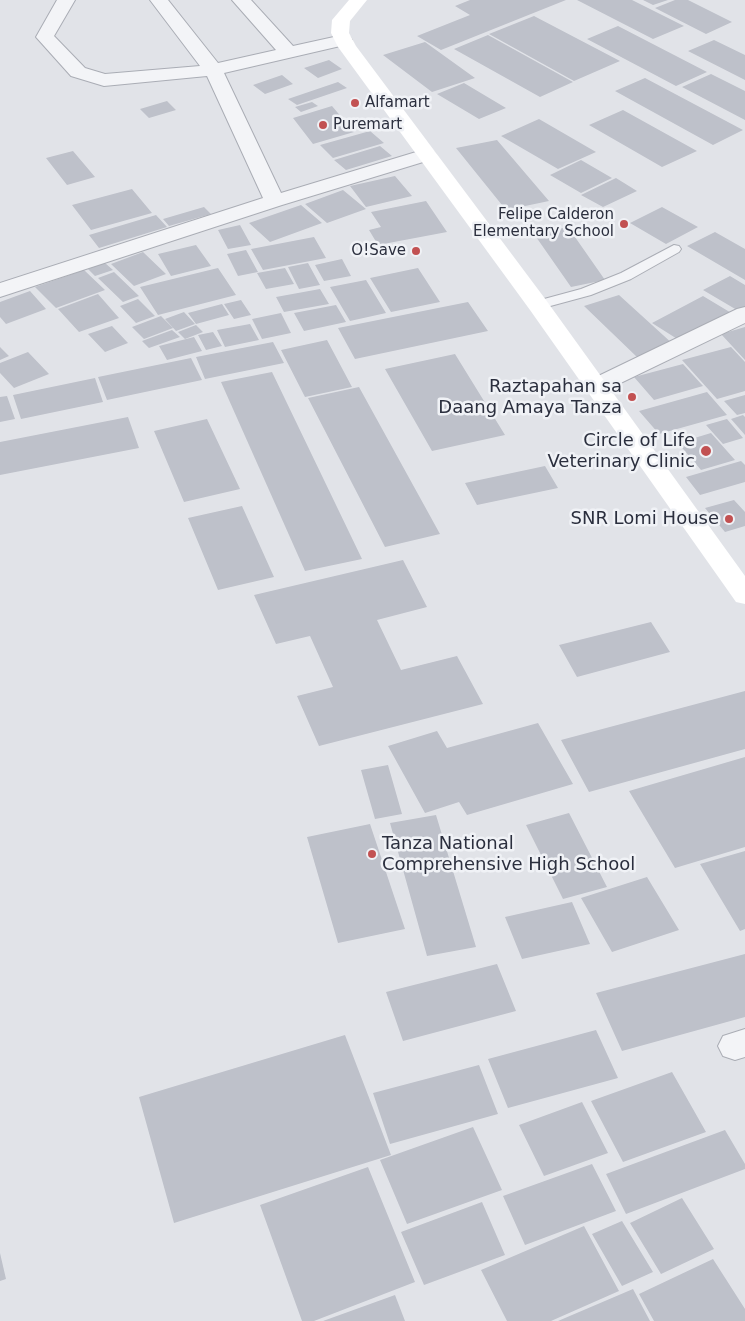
<!DOCTYPE html>
<html>
<head>
<meta charset="utf-8">
<style>
  body { margin:0 }
  canvas { display:block; background:#e1e3e8 }
</style>
</head>
<body>
<canvas width="745" height="1321"></canvas>
<script>
const context = document.querySelector('canvas').getContext('2d');
context.lineJoin = 'round';
function paint(path, color) {
  context.fillStyle = color;
  context.fill(path, 'evenodd');
}
function poly(rows) {
  const path = new Path2D();
  for (const r of rows) {
    path.moveTo(r[0], r[1]);
    for (let i = 2; i < r.length; i += 2) path.lineTo(r[i], r[i + 1]);
  }
  return path;
}
function trace(path, color, width, dash) {
  context.strokeStyle = color;
  context.lineWidth = width;
  context.lineCap = dash ? 'butt' : 'round';
  context.setLineDash(dash || []);
  context.stroke(path);
}
function drawText(font, color, halo, rows, align = 'center') {
  context.font = font + ' "DejaVu Sans",sans-serif';
  context.lineWidth = 5;
  context.setLineDash([]);
  context.textBaseline = 'middle';
  context.strokeStyle = halo;
  context.fillStyle = color;
  for (const [text, x, y, turn = 0] of rows) {
    context.save();
    context.translate(x, y);
    context.rotate((+turn || 0) * Math.PI / 180);
    context.textAlign = isNaN(turn) ? turn : align;
    if (halo) context.strokeText(text, 0, 0);
    context.fillText(text, 0, 0);
    context.restore();
  }
}
paint(poly([
  [470,0,566,0,441,50,417,36,470,15,455,6],
  [577,0,632,0,684,26,653,39],
  [643,0,668,0,653,5],
  [675,0,688,0,732,22,706,34,655,8],
  [534,16,620,61,574,81,489,34],
  [618,26,707,72,676,86,587,39],
  [488,35,573,82,540,97,454,49],
  [714,40,745,55,745,80,688,51],
  [425,42,475,78,432,92,383,55],
  [329,60,342,69,318,78,304,68],
  [711,74,745,91,745,120,682,87],
  [282,75,293,84,265,94,253,85],
  [645,78,743,130,713,145,615,91],
  [338,82,347,88,297,105,288,99],
  [464,83,506,108,479,119,437,94],
  [167,101,176,110,149,118,140,109],
  [312,102,318,106,301,112,295,107],
  [332,106,354,132,313,144,293,118],
  [623,110,697,151,662,167,589,125],
  [539,119,596,152,558,169,501,136],
  [370,131,384,143,333,158,320,145],
  [497,140,549,201,506,210,456,148],
  [380,146,392,156,346,170,334,160],
  [73,151,95,177,67,185,46,158],
  [581,160,612,178,581,193,550,175],
  [395,176,412,196,366,207,350,186],
  [616,178,637,191,603,207,581,195],
  [132,189,152,213,91,230,72,205],
  [343,190,366,209,327,223,305,204],
  [426,201,447,232,378,245,369,230,381,227,371,212],
  [301,205,322,223,270,242,249,223],
  [204,207,211,214,169,226,163,219],
  [662,207,698,227,666,244,630,223],
  [156,215,167,227,99,248,89,235],
  [240,225,251,245,228,249,218,230],
  [568,227,605,280,571,287,534,234],
  [715,232,745,249,745,280,687,246],
  [314,237,326,258,263,270,251,249],
  [196,245,211,266,171,276,158,254],
  [246,250,258,272,238,276,227,254],
  [143,252,166,274,134,286,111,264],
  [342,259,351,276,324,281,315,265],
  [105,263,113,270,95,276,88,269],
  [308,263,320,285,299,289,288,267],
  [218,268,236,295,158,315,140,287],
  [285,268,294,284,266,289,257,273],
  [418,268,440,302,391,312,370,278],
  [84,270,105,290,56,308,35,287],
  [114,272,139,296,123,302,98,278],
  [730,276,745,285,745,312,742,313,703,290],
  [366,280,386,313,350,321,330,287],
  [320,289,329,304,284,312,276,297],
  [30,291,46,309,6,324,0,317,0,302],
  [98,294,119,318,79,332,58,309],
  [619,295,674,345,638,358,584,306],
  [703,296,733,314,682,342,652,323],
  [138,299,155,316,136,323,120,306],
  [241,300,251,315,234,319,224,304],
  [468,302,488,331,355,359,338,328],
  [222,304,229,315,196,324,188,313],
  [336,305,346,322,304,331,294,313],
  [184,312,195,324,176,331,165,319],
  [281,313,291,333,262,339,252,319],
  [161,316,173,328,144,339,132,327],
  [250,324,259,340,225,347,217,330],
  [196,325,203,332,185,339,178,332],
  [112,326,128,343,105,352,88,334],
  [745,327,745,360,721,334],
  [172,330,180,337,149,348,142,341],
  [213,332,222,346,206,350,198,335],
  [194,337,202,351,167,360,159,346],
  [327,340,352,387,305,397,281,350],
  [273,342,284,363,205,379,196,357],
  [0,347,9,356,0,360],
  [731,347,745,362,745,391,717,399,682,360],
  [28,352,49,374,14,388,0,373,0,363],
  [455,354,505,435,432,451,385,369],
  [191,358,202,380,107,400,98,377],
  [683,364,703,386,654,400,634,377],
  [272,372,362,559,305,571,221,382],
  [95,378,103,402,21,419,13,395],
  [359,387,440,534,385,547,308,398],
  [707,392,727,415,659,434,639,411],
  [745,395,745,413,737,415,724,401],
  [7,396,15,419,0,422,0,397],
  [743,415,745,417,745,435,731,419],
  [128,417,139,448,0,475,0,442],
  [207,419,240,489,184,502,154,431],
  [727,419,743,438,723,444,706,425],
  [711,433,735,460,701,470,678,443],
  [741,461,745,465,745,482,700,495,686,477],
  [545,466,558,488,477,505,465,483],
  [734,500,745,512,745,526,725,532,705,508],
  [242,506,274,577,218,590,188,518],
  [403,560,427,607,377,620,401,670,457,656,483,704,319,746,297,696,333,687,310,636,276,644,254,595],
  [651,622,670,652,577,677,559,645],
  [745,691,745,749,589,792,561,740],
  [538,723,573,784,467,815,459,802,425,813,388,746,437,731,447,748],
  [745,757,745,847,675,868,629,791],
  [388,765,402,814,375,819,361,770],
  [569,813,607,887,563,899,526,825],
  [436,815,476,947,427,956,390,823],
  [370,824,405,929,338,943,307,837],
  [745,851,745,929,740,931,700,864],
  [647,877,679,930,612,952,581,898],
  [572,902,590,944,522,959,505,917],
  [745,954,745,1017,622,1051,596,993],
  [497,964,516,1011,403,1041,386,992],
  [596,1030,618,1078,508,1108,488,1059],
  [345,1035,391,1155,174,1223,139,1097],
  [479,1065,498,1114,390,1144,373,1093],
  [672,1072,706,1132,623,1162,591,1101],
  [582,1102,608,1153,544,1176,519,1125],
  [473,1127,502,1190,407,1224,380,1160],
  [725,1130,745,1164,745,1169,626,1214,606,1174],
  [592,1164,616,1211,525,1245,503,1196],
  [368,1167,415,1282,314,1321,302,1321,260,1205],
  [682,1198,714,1249,661,1274,630,1223],
  [482,1202,505,1255,424,1285,401,1232],
  [622,1221,653,1272,622,1286,592,1234],
  [584,1226,619,1291,551,1321,507,1321,481,1270],
  [0,1253,6,1279,0,1281],
  [713,1259,745,1309,745,1321,654,1321,639,1294],
  [633,1289,650,1321,558,1321],
  [395,1295,405,1321,323,1321]
]), '#bec1ca');
const service = poly([
  [674,245,679,246,681,249,679,252,631,279,591,295,543,308,533,308,530,305,533,302,581,289,621,273,674,245]
]);
const minor = poly([
  [57,0,75,0,54,36,85,68,105,74,200,66,150,0,168,0,218,63,276,50,232,0,251,0,293,46,343,35,349,36,352,40,349,44,224,73,281,193,426,149,433,151,436,155,433,159,282,205,0,297,0,283,263,198,207,76,104,86,71,76,36,37,57,0],
  [745,307,745,323,604,391,596,393,588,391,584,386,588,381,737,309,745,307],
  [745,1029,745,1057,735,1060,723,1056,718,1046,723,1036,745,1029]
]);
trace(service, '#aaadb5', 2);
trace(minor, '#aaadb5', 2);
paint(service, '#f3f4f7');
paint(minor, '#f3f4f7');
paint(poly([
  [349,0,367,0,350,21,349,33,356,46,546,300,745,576,745,604,736,602,530,310,338,47,331,33,332,20,349,0]
]), '#fff');
for (const [x, y, r, color] of [
  [355,103,5,"#c25152"],
  [323,125,5,"#c25152"],
  [624,224,5,"#c25152"],
  [416,251,5,"#c25152"],
  [632,397,5,"#c25152"],
  [706,451,6,"#c25152"],
  [729,519,5,"#c25152"],
  [372,854,5,"#c25152"]
]) {
  const dot = new Path2D();
  dot.arc(x, y, r, 0, 2 * Math.PI);
  context.fillStyle = color;
  context.fill(dot);
  trace(dot, '#f0f2f6', 2);
}
drawText('15px', '#2b2f3e', '#f0f2f6', [
  ["Alfamart",365,103],
  ["Puremart",333,125],
  ["Felipe Calderon",614,215,"right"],
  ["Elementary School",614,232,"right"],
  ["O!Save",406,251,"right"]
], 'left');
drawText('18px', '#2b2f3e', '#f0f2f6', [
  ["Raztapahan sa",622,387],
  ["Daang Amaya Tanza",622,408],
  ["Circle of Life",695,441],
  ["Veterinary Clinic",695,462],
  ["SNR Lomi House",719,519],
  ["Tanza National",382,844,"left"],
  ["Comprehensive High School",382,865,"left"]
], 'right');
</script>
</body>
</html>
